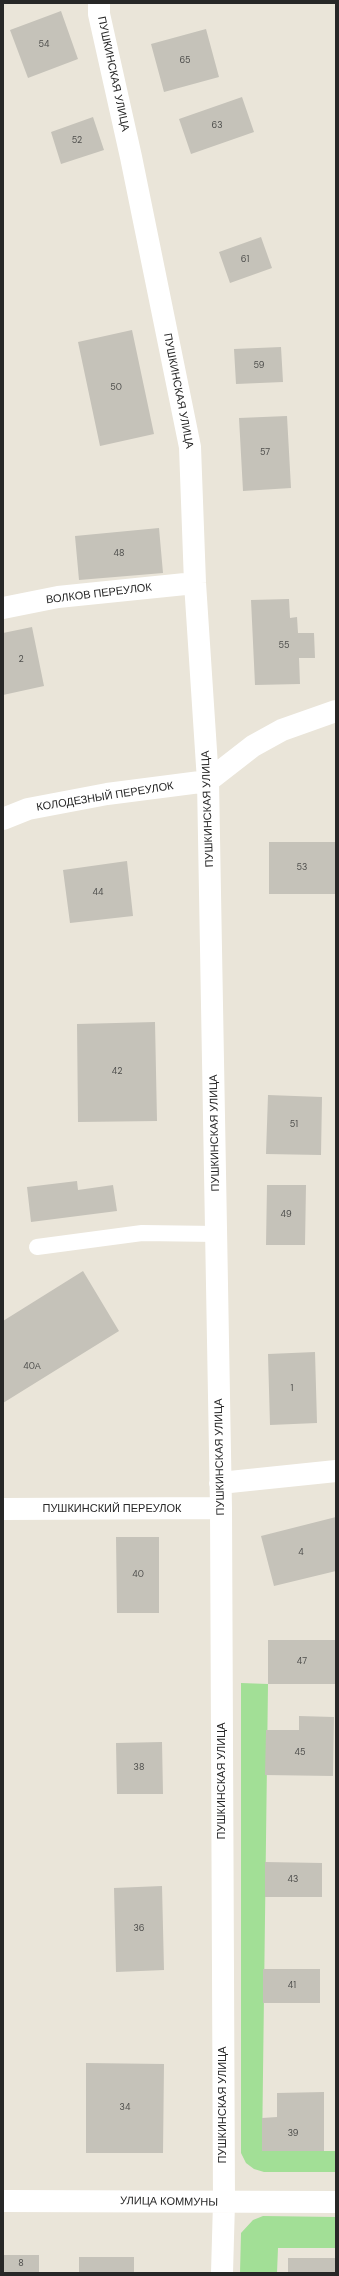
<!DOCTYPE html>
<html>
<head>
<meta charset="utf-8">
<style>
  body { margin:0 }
  #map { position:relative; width:339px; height:2276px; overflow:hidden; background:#eae5d9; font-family:"DM Sans",sans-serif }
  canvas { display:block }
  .frame { position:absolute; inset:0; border:4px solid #272727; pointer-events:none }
</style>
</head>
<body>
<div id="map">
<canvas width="339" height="2276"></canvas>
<div class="frame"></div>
</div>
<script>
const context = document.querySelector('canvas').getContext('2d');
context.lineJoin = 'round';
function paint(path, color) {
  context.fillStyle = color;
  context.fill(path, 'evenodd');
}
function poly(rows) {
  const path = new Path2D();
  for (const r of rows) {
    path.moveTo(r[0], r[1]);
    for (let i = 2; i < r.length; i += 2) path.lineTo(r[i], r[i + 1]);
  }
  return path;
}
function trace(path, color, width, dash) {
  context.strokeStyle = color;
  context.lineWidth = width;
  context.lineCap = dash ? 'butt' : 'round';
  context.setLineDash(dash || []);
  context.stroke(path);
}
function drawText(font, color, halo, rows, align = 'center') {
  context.font = font + ' "DM Sans",sans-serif';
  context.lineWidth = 3;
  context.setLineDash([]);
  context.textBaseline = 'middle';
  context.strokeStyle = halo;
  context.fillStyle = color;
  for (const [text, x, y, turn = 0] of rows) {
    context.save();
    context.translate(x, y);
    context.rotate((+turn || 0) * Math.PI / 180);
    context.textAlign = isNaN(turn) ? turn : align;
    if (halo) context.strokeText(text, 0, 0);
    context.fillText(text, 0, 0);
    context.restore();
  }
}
paint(poly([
  [241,1683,268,1684,262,2151,336,2151,336,2172,264,2172,254,2169,246,2163,241,2153],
  [263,2216,336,2217,336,2248,278,2248,277,2273,240,2273,241,2233,253,2220]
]), '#a2df96');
paint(poly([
  [61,11,78,59,28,78,10,30],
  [206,29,219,77,164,92,151,44],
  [242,97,254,132,191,154,179,119],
  [93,117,104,150,61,164,51,132],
  [261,237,272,268,230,283,219,252],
  [132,330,154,434,100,446,78,342],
  [281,347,283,382,236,384,234,349],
  [287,416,291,488,243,491,239,418],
  [159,528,163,573,79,580,75,536],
  [289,599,290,618,297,617,298,633,314,633,315,658,299,658,300,684,255,685,251,600],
  [32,627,44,686,3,695,3,633],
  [269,842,336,842,336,894,269,894],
  [127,861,133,916,70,923,63,870],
  [155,1022,157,1121,78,1122,77,1024],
  [268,1095,322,1097,321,1155,266,1154],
  [77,1181,78,1190,113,1185,117,1211,31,1222,27,1187],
  [267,1185,306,1185,305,1245,266,1245],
  [83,1271,119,1331,3,1403,3,1321],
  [315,1352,317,1423,270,1425,268,1354],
  [336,1517,336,1571,274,1586,261,1536],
  [116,1537,159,1537,159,1613,117,1613],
  [268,1640,336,1640,336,1684,268,1684],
  [299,1716,334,1717,333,1776,265,1775,266,1730,299,1730],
  [162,1742,163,1794,117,1794,116,1743],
  [265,1862,322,1863,322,1897,265,1897],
  [162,1886,164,1970,116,1972,114,1888],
  [263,1969,320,1969,320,2003,263,2003],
  [86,2063,164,2064,163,2153,86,2153],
  [324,2092,324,2151,262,2151,262,2118,277,2117,277,2093],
  [3,2255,39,2255,39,2273,3,2273],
  [79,2257,134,2257,134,2273,79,2273],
  [288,2258,336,2258,336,2273,288,2273]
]), '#c5c2b9');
trace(poly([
  [37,1247,142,1233,217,1234]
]), '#fff', 16);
trace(poly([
  [99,3,99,14,131,157,190,447,195,583,208,781,221,1508,224,2203,222,2273],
  [3,608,58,597,195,583],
  [3,819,28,809,107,794,208,781,253,746,282,730,336,711],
  [220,1483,336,1471],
  [3,1509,221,1508],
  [3,2201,336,2202]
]), '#fff', 22);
drawText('9px', '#4e4e4c', null, [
  ["54",44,45],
  ["65",185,61],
  ["63",217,126],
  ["52",77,141],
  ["61",245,260],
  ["59",259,366],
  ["50",116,388],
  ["57",265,453],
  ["48",119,554],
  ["55",284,646],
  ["2",21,660],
  ["53",302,868],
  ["44",98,893],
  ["42",117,1072],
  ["51",294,1125],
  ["49",286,1215],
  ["40А",32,1367],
  ["1",292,1389],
  ["4",301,1553],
  ["40",138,1575],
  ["47",302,1662],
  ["45",300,1753],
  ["38",139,1768],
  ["43",293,1880],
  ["36",139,1929],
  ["41",292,1986],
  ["34",125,2108],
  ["39",293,2134],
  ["8",21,2264]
]);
drawText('11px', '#272727', '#fff', [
  ["ПУШКИНСКАЯ УЛИЦА",113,74,78],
  ["ПУШКИНСКАЯ УЛИЦА",178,391,79],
  ["ВОЛКОВ ПЕРЕУЛОК",99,594,-7],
  ["КОЛОДЕЗНЫЙ ПЕРЕУЛОК",105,797,-9],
  ["ПУШКИНСКАЯ УЛИЦА",208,809,-92],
  ["ПУШКИНСКАЯ УЛИЦА",215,1133,-91],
  ["ПУШКИНСКАЯ УЛИЦА",220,1457,-91],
  ["ПУШКИНСКИЙ ПЕРЕУЛОК",112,1509],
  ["ПУШКИНСКАЯ УЛИЦА",222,1781,-90],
  ["ПУШКИНСКАЯ УЛИЦА",223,2105,-90],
  ["УЛИЦА КОММУНЫ",169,2202,1]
]);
</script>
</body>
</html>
